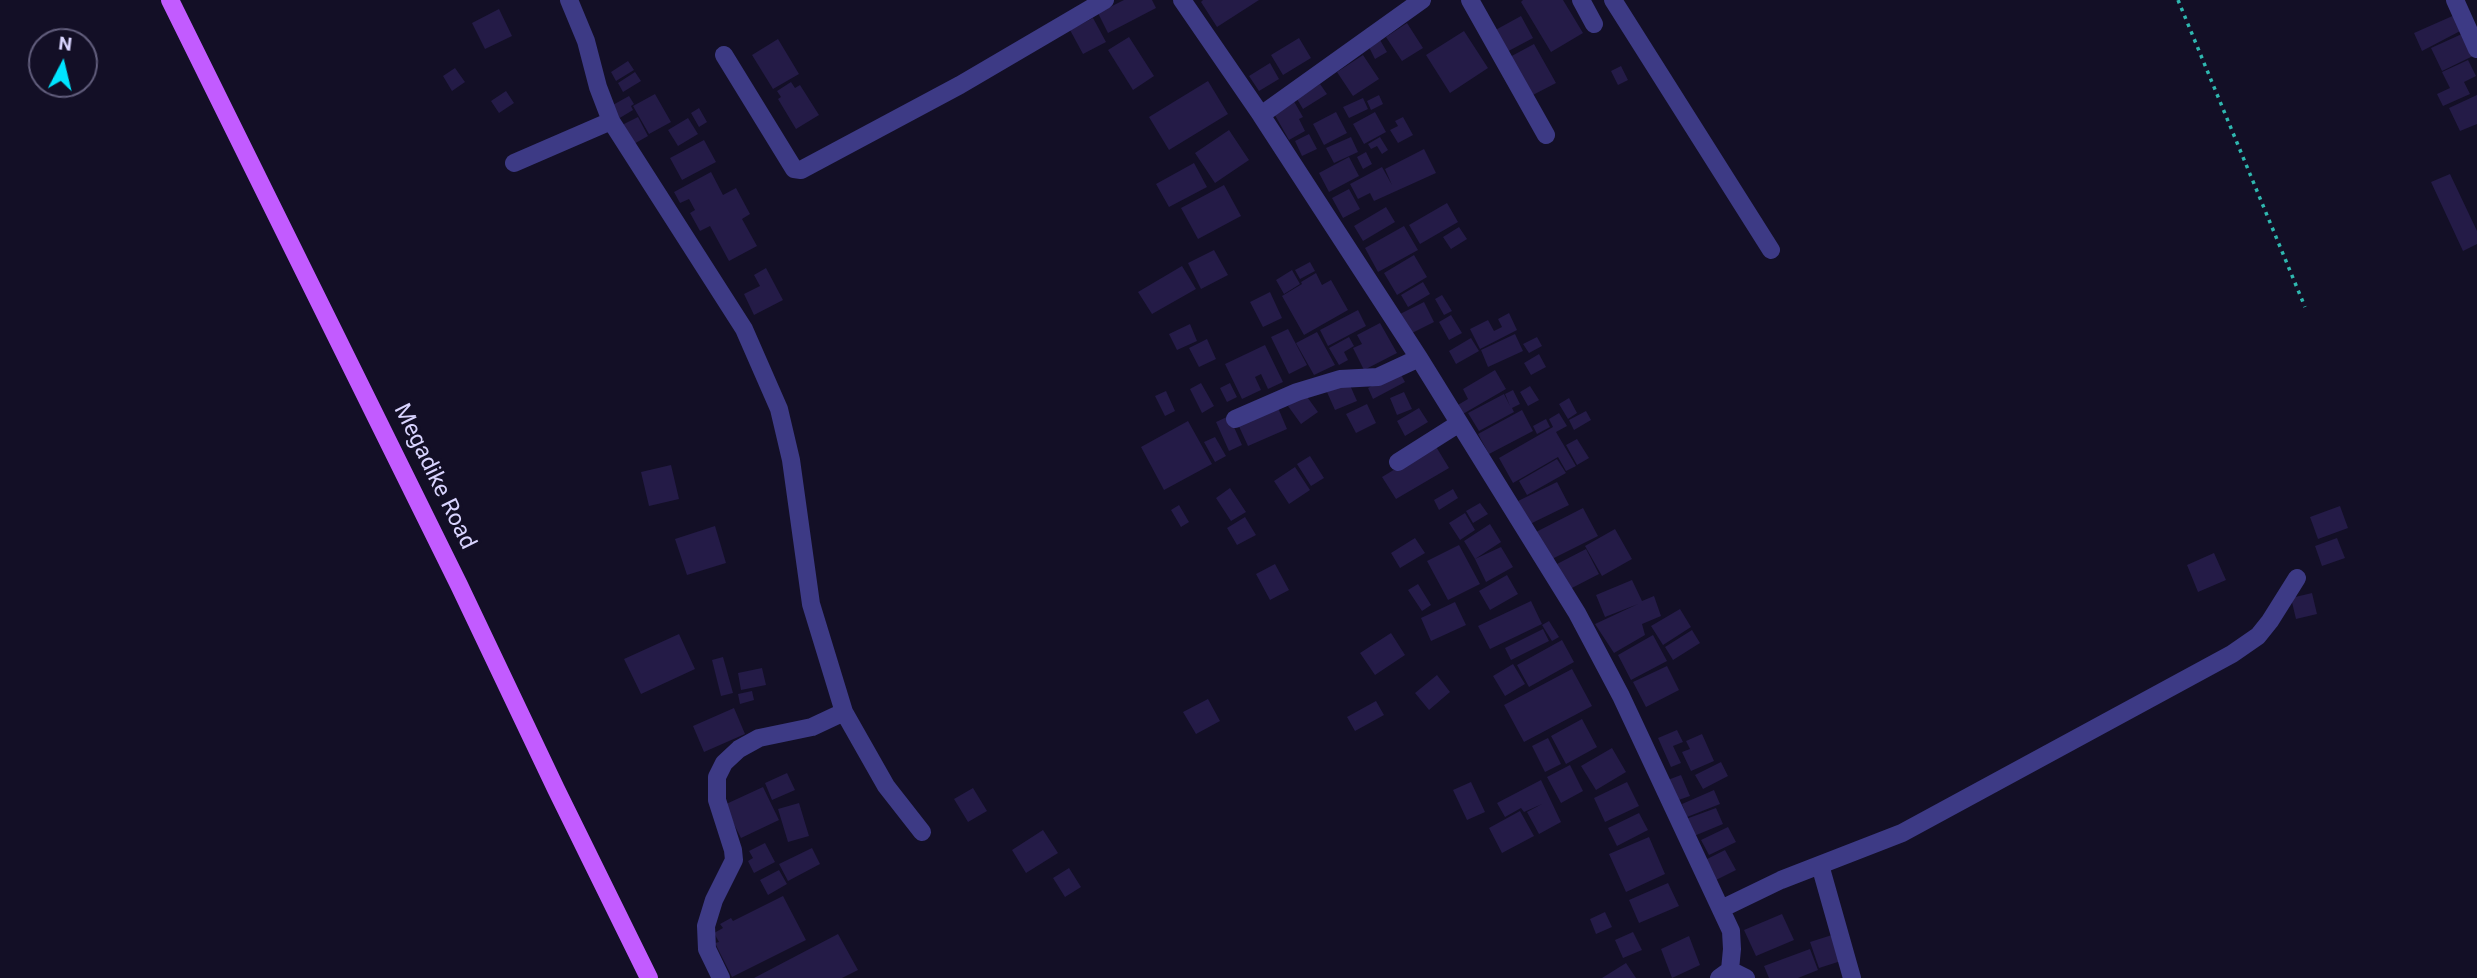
<!DOCTYPE html>
<html>
<head>
<meta charset="utf-8">
<style>
  body { margin:0 }
  #map { position:relative; width:2477px; height:978px; overflow:hidden; background:#130f26; font-family:Roboto,sans-serif }
  canvas { display:block }
  .north { position:absolute; left:28px; top:28px; width:70px; height:70px; box-sizing:border-box; background:#130f26; border:2px solid #625e7d; border-radius:50%; rotate:7deg; font-size:19px; font-weight:700; line-height:28px; text-align:center; color:#d9d4ff }
  .north::after { content:''; display:block; margin:auto; width:24px; height:32px; background:#00e5ff; clip-path:polygon(50% 0,100% 100%,50% 72%,0 100%) }
</style>
</head>
<body>
<div id="map">
<canvas width="2477" height="978"></canvas>
<div class="north">N</div>
</div>
<script>
const context = document.querySelector('canvas').getContext('2d');
context.lineJoin = 'round';
function paint(path, color) {
  context.fillStyle = color;
  context.fill(path, 'evenodd');
}
function poly(rows) {
  const path = new Path2D();
  for (const r of rows) {
    path.moveTo(r[0], r[1]);
    for (let i = 2; i < r.length; i += 2) path.lineTo(r[i], r[i + 1]);
  }
  return path;
}
function trace(path, color, width, dash) {
  context.strokeStyle = color;
  context.lineWidth = width;
  context.lineCap = dash ? 'butt' : 'round';
  context.setLineDash(dash || []);
  context.stroke(path);
}
function drawText(font, color, halo, rows, align = 'center') {
  context.font = font + ' Roboto,sans-serif';
  context.lineWidth = 6;
  context.setLineDash([]);
  context.textBaseline = 'middle';
  context.strokeStyle = halo;
  context.fillStyle = color;
  for (const [text, x, y, turn = 0] of rows) {
    context.save();
    context.translate(x, y);
    context.rotate((+turn || 0) * Math.PI / 180);
    context.textAlign = isNaN(turn) ? turn : align;
    if (halo) context.strokeText(text, 0, 0);
    context.fillText(text, 0, 0);
    context.restore();
  }
}
paint(poly([
  [1124,0,1152,0,1156,8,1108,33,1098,13],
  [1203,0,1259,0,1217,27,1201,2],
  [1523,0,1563,0,1583,33,1551,52,1521,2],
  [499,9,512,36,485,49,472,23],
  [2457,14,2464,29,2422,51,2414,33],
  [1521,16,1533,38,1501,55,1490,33],
  [1093,18,1106,42,1083,54,1070,30],
  [1407,23,1423,48,1402,61,1386,37],
  [1464,31,1488,68,1450,93,1426,55],
  [2464,33,2475,55,2442,71,2431,48],
  [1129,37,1154,76,1133,90,1108,50],
  [1299,38,1311,58,1283,75,1271,55],
  [778,39,799,74,773,89,752,55],
  [1380,40,1387,52,1375,59,1369,47],
  [1534,44,1556,83,1529,97,1508,58],
  [1363,55,1379,79,1353,96,1337,72],
  [2468,60,2476,76,2464,82,2470,94,2443,106,2437,94,2450,88,2442,72],
  [628,61,634,70,616,81,611,72],
  [1270,63,1279,79,1259,91,1249,76],
  [1621,66,1628,80,1618,85,1611,71],
  [455,68,465,82,452,91,443,76],
  [635,72,641,81,623,92,618,83],
  [1208,81,1228,114,1169,150,1149,117],
  [791,82,795,88,800,85,819,115,796,129,778,99,781,97,777,91],
  [1320,84,1327,94,1303,109,1297,99],
  [506,91,514,103,499,113,491,101],
  [655,94,671,122,649,134,633,106],
  [1379,95,1383,104,1371,110,1367,101],
  [2477,95,2477,124,2460,131,2449,108],
  [629,96,634,104,631,106,633,110,618,119,611,106],
  [1292,98,1303,117,1299,119,1305,131,1289,140,1272,110],
  [1363,98,1368,109,1349,118,1343,107],
  [699,108,707,122,699,127,691,113],
  [1336,112,1347,133,1324,145,1313,124],
  [1375,112,1386,132,1364,144,1353,124],
  [638,117,648,136,632,145,622,125],
  [1403,117,1413,135,1398,143,1390,130,1398,126,1395,121],
  [688,118,698,134,678,146,668,130],
  [1229,130,1249,160,1215,183,1195,153],
  [1309,134,1317,149,1302,156,1295,141],
  [1351,137,1358,152,1334,163,1326,148],
  [1380,137,1388,150,1382,154,1377,146,1371,149,1368,144],
  [704,140,716,162,682,180,670,158],
  [1424,149,1436,173,1374,201,1370,193,1358,199,1350,184,1382,167,1392,185,1385,169],
  [1366,152,1372,164,1363,169,1357,157],
  [1349,157,1359,176,1329,192,1319,173],
  [1194,163,1207,187,1169,207,1156,184],
  [711,172,723,195,736,188,750,214,742,219,757,246,729,261,710,226,700,231,690,213,695,210,689,199,680,203,674,192],
  [2450,174,2477,231,2477,244,2463,251,2431,182],
  [1224,185,1241,216,1198,239,1181,208],
  [1349,189,1360,209,1343,218,1332,198],
  [1447,203,1458,222,1420,244,1409,225],
  [1386,207,1395,222,1363,241,1354,226],
  [1404,226,1418,250,1378,272,1365,248],
  [1459,227,1467,239,1451,249,1443,237],
  [1214,250,1228,275,1201,289,1188,263],
  [1414,255,1427,277,1397,295,1384,273],
  [1310,262,1315,271,1300,279,1295,270],
  [1182,266,1196,289,1152,314,1138,292],
  [766,268,783,300,754,315,744,294,760,286,754,275],
  [1292,270,1300,284,1284,294,1276,280],
  [1316,273,1322,285,1331,280,1348,310,1304,335,1282,296,1302,284,1301,282],
  [1423,282,1430,294,1408,307,1401,295],
  [1270,292,1282,318,1263,327,1250,302],
  [1442,295,1452,311,1444,315,1435,299],
  [1424,302,1434,322,1408,335,1398,315],
  [1358,310,1366,326,1328,346,1320,330],
  [1509,313,1517,330,1480,349,1470,329,1488,320,1494,331,1502,327,1498,319],
  [1451,315,1462,333,1449,340,1439,322],
  [1380,323,1397,353,1364,370,1353,348,1362,344,1357,335],
  [1190,324,1197,341,1177,350,1169,334],
  [1288,329,1307,365,1289,374,1271,337],
  [1317,332,1335,365,1314,375,1296,343],
  [1515,334,1523,351,1488,367,1481,350],
  [1349,337,1354,346,1344,352,1348,360,1339,365,1329,348],
  [1537,337,1542,346,1529,353,1523,344],
  [1471,338,1479,351,1456,364,1449,351],
  [1207,339,1216,359,1199,367,1189,348],
  [1265,345,1283,382,1268,389,1261,374,1255,377,1261,390,1242,399,1225,364],
  [1539,354,1546,367,1531,375,1524,363],
  [1495,370,1506,389,1456,418,1451,409,1468,399,1463,389],
  [1399,371,1405,382,1373,399,1368,388],
  [1201,383,1214,406,1202,413,1190,389],
  [1230,383,1237,397,1227,402,1220,388],
  [1349,383,1357,401,1335,410,1327,392],
  [1530,386,1539,400,1528,406,1520,392],
  [1513,390,1520,404,1512,408,1514,412,1479,431,1468,413,1504,394,1510,406,1505,394],
  [1166,391,1175,411,1165,416,1155,396],
  [1404,392,1412,409,1397,415,1390,398],
  [1305,394,1318,412,1301,424,1288,406],
  [1569,398,1577,413,1568,419,1559,404],
  [1276,403,1287,429,1248,446,1236,420],
  [1367,404,1376,423,1356,433,1346,414],
  [1419,408,1428,422,1405,436,1397,421],
  [1522,410,1533,431,1489,454,1478,434],
  [1586,411,1591,420,1574,430,1569,420],
  [1559,413,1567,426,1556,432,1576,466,1566,471,1558,457,1513,483,1499,458,1553,427,1549,419],
  [1229,416,1242,445,1229,451,1216,422],
  [1546,419,1550,427,1537,434,1533,426],
  [1188,421,1212,464,1164,490,1141,447],
  [1215,437,1226,456,1215,462,1204,442],
  [1577,439,1589,458,1577,465,1566,445],
  [1435,445,1449,468,1396,499,1382,477],
  [1310,456,1324,478,1311,486,1297,464],
  [1557,459,1566,473,1527,495,1519,481],
  [671,465,679,499,649,506,641,472],
  [1295,467,1310,490,1289,504,1274,481],
  [1557,482,1569,505,1530,524,1518,501],
  [1230,488,1246,512,1231,521,1216,498],
  [1453,489,1458,498,1439,510,1434,500],
  [1480,503,1488,514,1473,523,1466,511],
  [1179,505,1189,522,1181,527,1171,510],
  [2340,506,2348,528,2318,539,2310,517],
  [1583,508,1598,536,1548,561,1534,533],
  [1465,513,1475,530,1460,540,1449,523],
  [1245,517,1256,535,1237,545,1227,528],
  [1490,524,1501,542,1475,559,1464,541],
  [715,526,726,563,687,575,675,539],
  [1615,529,1632,559,1602,576,1585,546],
  [1415,538,1425,553,1400,568,1391,553],
  [2337,538,2345,558,2322,566,2315,546],
  [1459,545,1480,584,1448,600,1427,561],
  [1501,547,1513,567,1486,582,1475,559],
  [1586,549,1599,574,1570,589,1557,564],
  [2214,553,2226,580,2198,592,2187,565],
  [1275,564,1289,590,1270,600,1256,574],
  [1507,575,1518,594,1490,610,1479,591],
  [1632,580,1642,601,1654,596,1661,616,1642,624,1645,635,1614,653,1595,624,1638,604,1605,617,1596,595],
  [1418,584,1431,605,1422,611,1408,590],
  [2312,593,2317,614,2296,619,2291,598],
  [1531,601,1542,624,1490,649,1478,626],
  [1455,602,1466,625,1431,641,1421,618],
  [1680,609,1691,627,1663,645,1651,626],
  [1549,621,1559,637,1552,641,1542,625],
  [1543,629,1549,641,1511,660,1505,648],
  [1692,630,1700,643,1673,660,1665,647],
  [1391,633,1405,655,1375,675,1360,653],
  [679,634,695,669,641,694,624,659],
  [1653,635,1667,661,1631,680,1618,655],
  [1562,640,1574,662,1529,687,1517,665],
  [723,657,733,693,721,696,712,660],
  [1513,664,1525,684,1505,696,1493,676],
  [1667,666,1679,690,1646,707,1633,682],
  [762,668,766,685,741,690,738,673],
  [1572,669,1592,706,1524,742,1504,705],
  [1437,675,1450,692,1429,710,1415,693],
  [752,691,754,700,740,704,738,694],
  [1208,699,1220,721,1196,734,1183,712],
  [1376,701,1384,715,1355,731,1347,717],
  [734,708,745,734,704,752,693,726],
  [1582,719,1597,747,1566,764,1551,736],
  [1677,730,1683,742,1673,746,1681,763,1671,767,1658,738],
  [1702,734,1714,761,1691,771,1682,752,1690,749,1686,741],
  [1548,738,1561,764,1545,772,1532,746],
  [1612,748,1626,772,1596,790,1581,766],
  [1721,762,1728,776,1703,789,1695,775],
  [1570,765,1583,791,1561,803,1547,777],
  [787,773,795,790,772,800,765,783],
  [1681,775,1690,796,1673,802,1665,781],
  [1541,780,1561,822,1539,834,1527,812,1542,804,1524,812,1521,808,1505,817,1497,803],
  [1471,782,1485,812,1467,820,1453,790],
  [1627,782,1639,806,1605,822,1594,798],
  [763,787,779,820,741,838,724,805],
  [973,788,987,811,968,822,954,799],
  [1714,790,1720,804,1687,817,1682,804],
  [799,803,809,836,788,842,778,809],
  [1716,808,1723,824,1694,836,1686,819],
  [1520,811,1534,836,1502,853,1489,828],
  [1639,813,1648,830,1617,846,1608,828],
  [1728,827,1736,842,1709,855,1701,840],
  [1043,830,1058,853,1026,873,1012,850],
  [1649,837,1665,874,1626,892,1609,854],
  [765,843,775,862,754,873,748,861,753,858,749,851],
  [812,848,820,864,788,881,779,864],
  [1725,850,1736,870,1714,881,1703,861],
  [1069,868,1081,887,1065,897,1053,878],
  [779,870,787,884,768,895,760,880],
  [1668,883,1679,906,1639,923,1629,900],
  [783,896,806,940,732,977,715,943,719,942,714,933,723,928,720,924,731,918,733,921],
  [1605,912,1612,927,1596,934,1590,919],
  [1782,914,1794,940,1756,956,1744,930],
  [1633,932,1642,950,1623,958,1615,940],
  [838,934,858,970,842,978,754,978],
  [1832,935,1841,961,1819,968,1810,942],
  [1689,936,1700,965,1672,978,1661,949],
  [1810,949,1818,970,1798,978,1769,978,1764,966],
  [1626,963,1636,978,1602,978]
]), '#241b47');
trace(poly([
  [2178,0,2305,307]
]), '#2fb8b0', 3.5, [3.5, 5]);
trace(poly([
  [569,0,586,41,598,87,611,121,744,329,779,409,791,460,811,604,844,712,886,786,922,832],
  [1182,0,1261,115,1422,0],
  [1470,0,1546,135],
  [1581,0,1594,24],
  [1613,0,1771,250],
  [2455,0,2477,49],
  [724,55,794,169,801,170,960,85,1105,0],
  [1261,115,1419,358,1577,613,1621,696,1731,931,1732,949,1730,970,1719,978],
  [514,163,611,121],
  [1235,419,1297,392,1340,379,1378,377,1419,358],
  [1398,462,1458,424],
  [1820,865,1852,978],
  [1721,909,1781,880,1902,833,2232,654,2258,636,2270,621,2297,578],
  [1730,970,1746,978],
  [721,978,707,949,706,926,714,900,734,860,733,850,717,800,717,777,724,763,739,749,759,738,812,727,844,712]
]), '#3d3a85', 18);
trace(poly([
  [170,0,459,585,556,789,649,978]
]), '#c25bff', 18);
drawText('23px', '#d9d4ff', '#130f26', [
  ["Megadike Road",434,477,64]
]);
</script>
</body>
</html>
